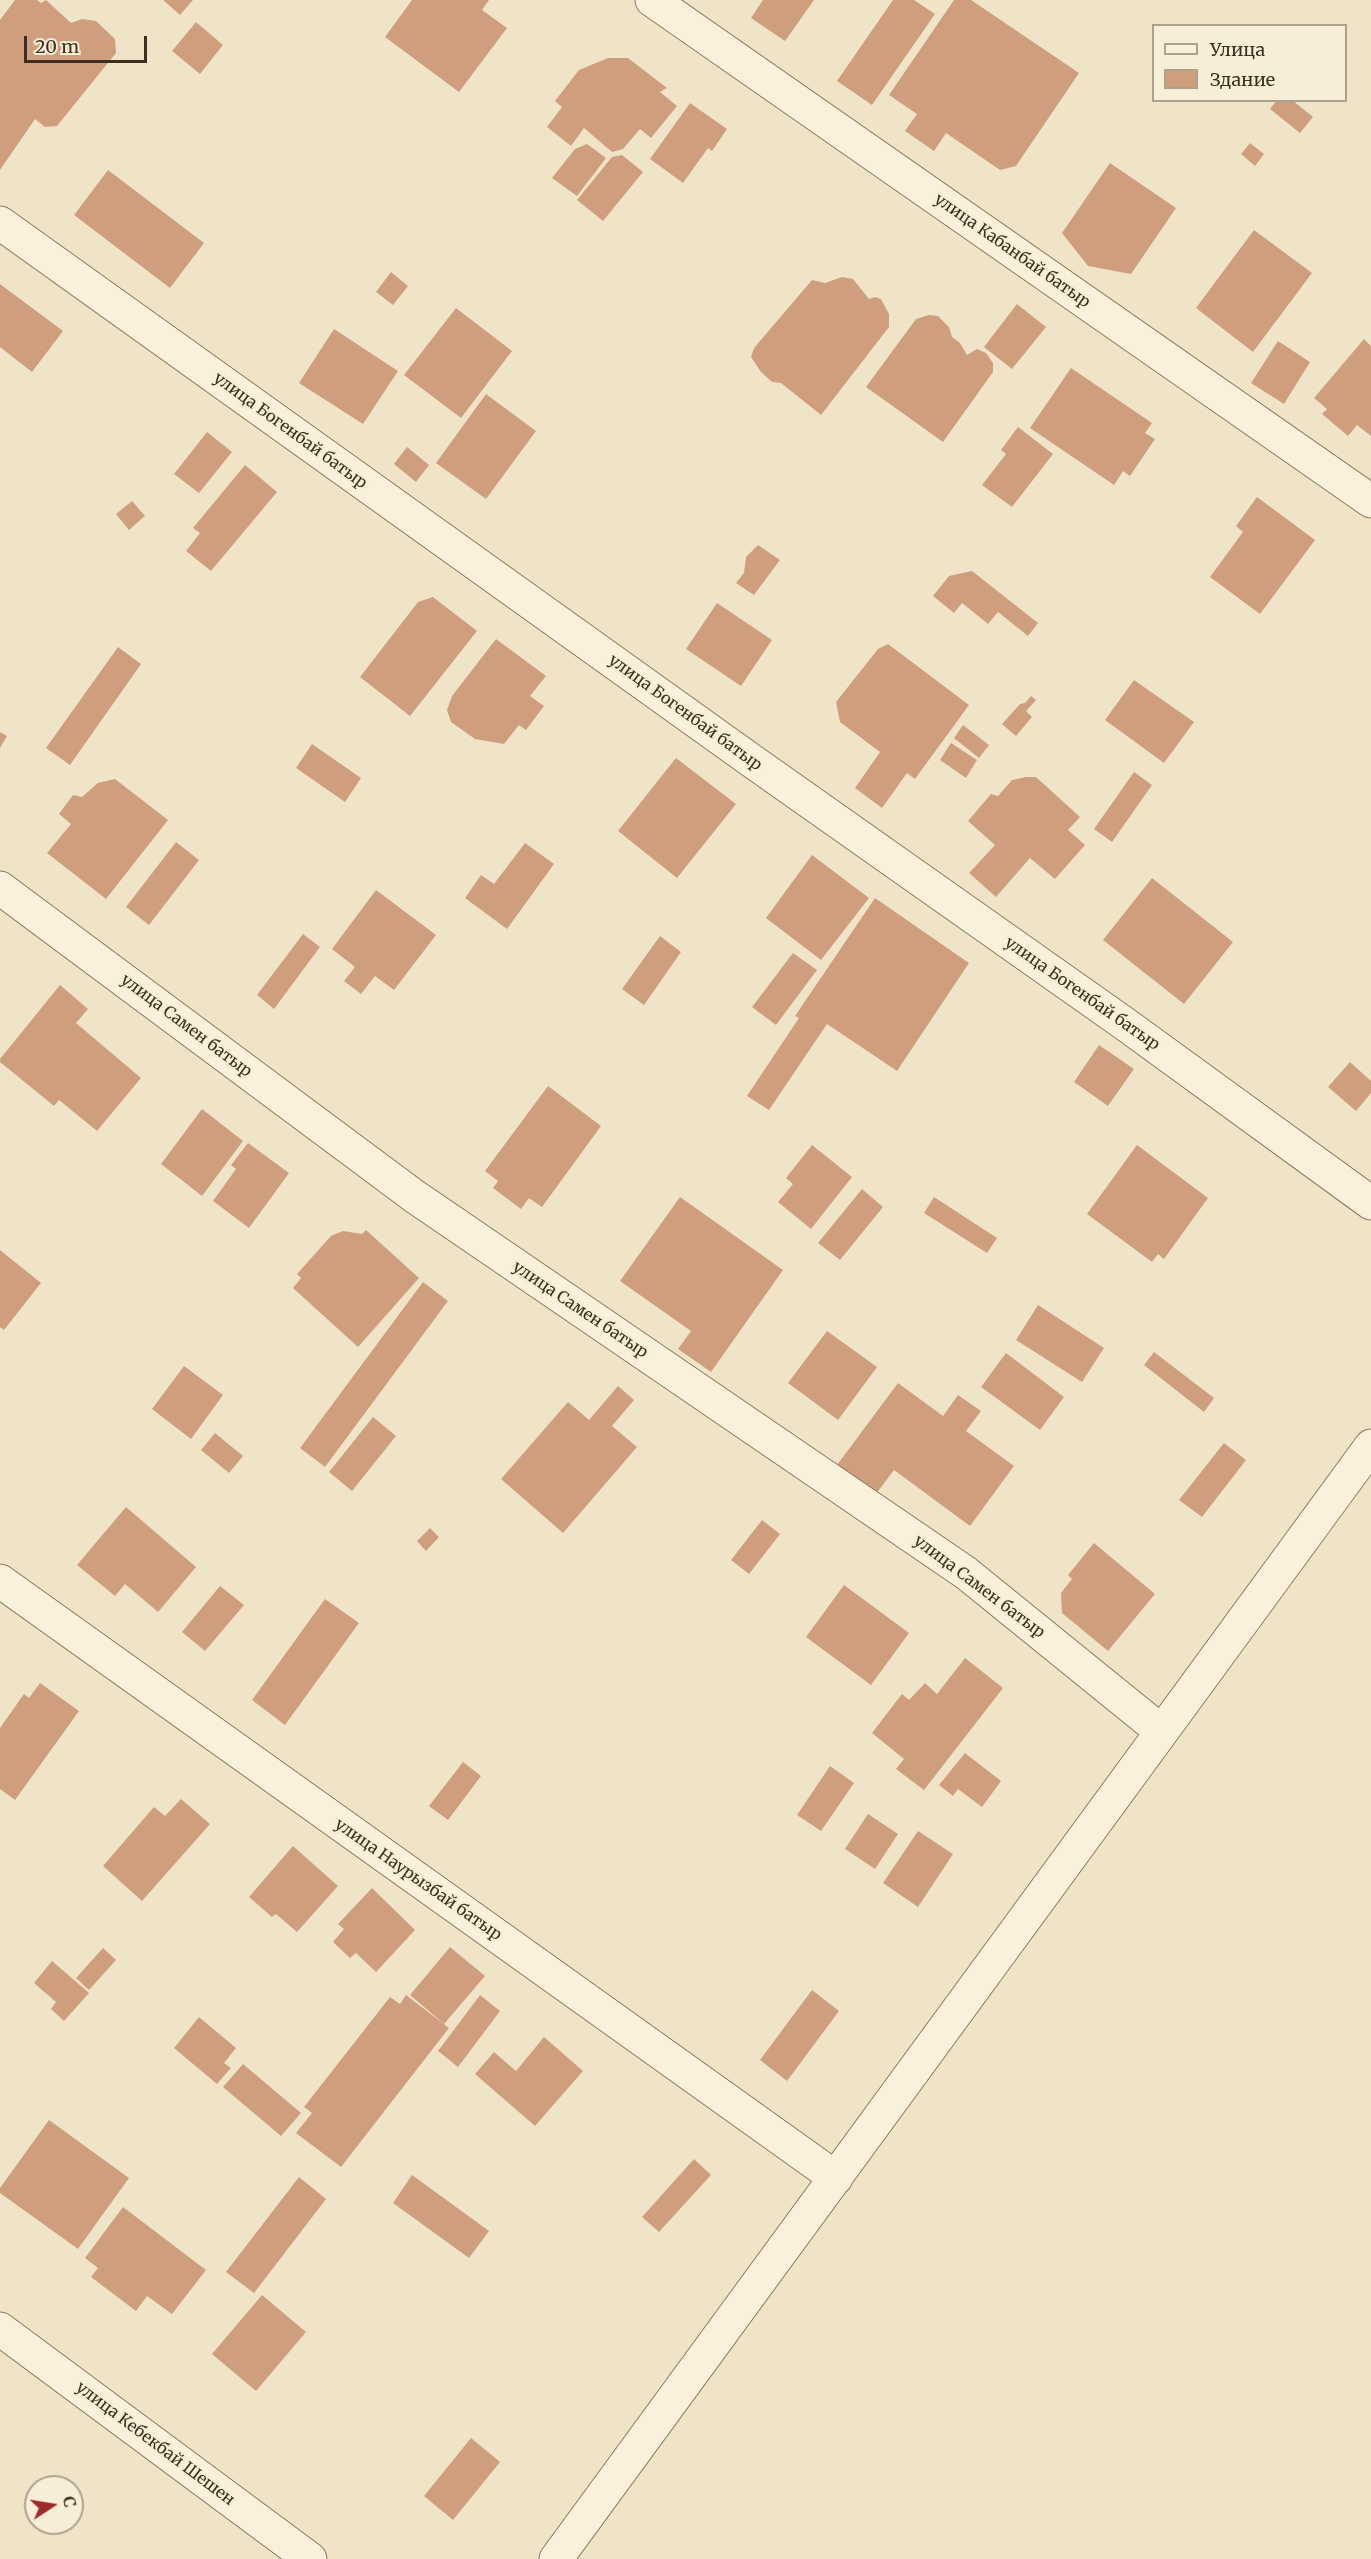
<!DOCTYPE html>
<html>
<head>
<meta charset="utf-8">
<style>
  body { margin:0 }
  #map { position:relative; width:1371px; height:2559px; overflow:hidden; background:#f0e4c8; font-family:Merriweather,serif }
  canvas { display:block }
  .legend { position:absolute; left:1152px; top:24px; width:195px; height:78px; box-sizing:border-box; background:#f7eed8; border:2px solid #ada18e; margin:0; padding:8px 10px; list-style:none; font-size:18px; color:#3d2e20 }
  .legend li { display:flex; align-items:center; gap:12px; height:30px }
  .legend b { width:30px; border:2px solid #ada18e }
  .north { position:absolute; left:24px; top:2475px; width:60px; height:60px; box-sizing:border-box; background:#f7eed8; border:2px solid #ada18e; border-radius:50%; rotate:78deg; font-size:16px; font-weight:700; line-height:24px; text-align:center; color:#3d2e20 }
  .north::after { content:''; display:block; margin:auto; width:21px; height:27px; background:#9e2a2b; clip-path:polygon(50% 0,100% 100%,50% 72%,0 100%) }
  .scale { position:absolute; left:24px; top:36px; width:123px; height:27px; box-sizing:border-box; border:3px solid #3d2e20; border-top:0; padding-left:8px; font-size:18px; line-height:21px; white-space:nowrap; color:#3d2e20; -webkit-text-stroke:4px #f7eed8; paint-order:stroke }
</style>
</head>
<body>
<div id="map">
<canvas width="1371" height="2559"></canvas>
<ul class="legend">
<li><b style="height:8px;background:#faf1dc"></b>Улица</li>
<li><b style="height:16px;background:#cf9f7d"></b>Здание</li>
</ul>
<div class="north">С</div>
<div class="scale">20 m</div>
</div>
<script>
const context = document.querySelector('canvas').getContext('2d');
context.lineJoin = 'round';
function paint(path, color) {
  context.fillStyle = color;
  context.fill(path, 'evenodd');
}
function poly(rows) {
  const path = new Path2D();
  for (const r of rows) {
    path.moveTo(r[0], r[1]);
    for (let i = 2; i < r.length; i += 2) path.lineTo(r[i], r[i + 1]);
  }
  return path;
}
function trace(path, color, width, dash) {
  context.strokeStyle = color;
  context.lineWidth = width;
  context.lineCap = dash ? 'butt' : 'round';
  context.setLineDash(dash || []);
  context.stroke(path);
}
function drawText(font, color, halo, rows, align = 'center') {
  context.font = font + ' Merriweather,serif';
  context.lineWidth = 5;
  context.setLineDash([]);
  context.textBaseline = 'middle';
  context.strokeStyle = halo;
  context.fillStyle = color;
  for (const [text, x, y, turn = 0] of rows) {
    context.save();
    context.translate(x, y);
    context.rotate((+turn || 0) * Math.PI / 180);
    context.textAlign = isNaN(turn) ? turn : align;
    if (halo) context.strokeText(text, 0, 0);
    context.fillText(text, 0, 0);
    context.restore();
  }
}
paint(poly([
  [15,0,37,0,41,3,46,0,71,23,82,19,96,21,115,39,116,53,57,126,45,127,35,119,0,170,0,20],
  [163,0,193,0,180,15],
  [412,0,489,0,482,10,507,28,459,92,385,37],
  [763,0,814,0,785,41,751,18],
  [893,0,914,0,935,14,872,105,837,81],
  [954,0,971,0,1079,73,1016,166,1000,170,946,133,934,151,905,131,917,114,889,95],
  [196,22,223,45,200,74,172,51],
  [608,58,628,58,667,88,660,92,677,106,651,138,640,129,623,149,612,152,584,128,571,146,547,127,562,107,555,101,579,70],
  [1277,100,1292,100,1313,117,1300,133,1270,109],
  [690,103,727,129,712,151,708,148,683,183,650,159],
  [1250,143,1264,154,1255,166,1241,154],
  [587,144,606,158,577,196,552,178,575,149],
  [622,155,643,172,603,221,577,200,612,157],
  [1110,163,1176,208,1131,274,1088,266,1062,233],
  [108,170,204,243,170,288,74,215],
  [1254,230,1312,273,1253,352,1196,308],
  [391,272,408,286,393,305,376,292],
  [842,277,853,279,869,299,875,297,881,299,889,314,889,327,821,415,781,383,772,382,761,372,751,357,754,348,812,280,825,283],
  [0,284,63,331,32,372,0,347],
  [1017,304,1046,327,1012,369,984,347],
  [456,308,512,351,461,418,404,375],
  [929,315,938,316,949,327,952,337,960,343,967,355,977,349,986,353,993,363,993,372,943,442,866,387,916,319],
  [334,329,398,371,363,424,299,383],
  [1364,339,1371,346,1371,436,1357,425,1348,436,1322,414,1327,409,1314,398],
  [1278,341,1310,362,1284,404,1251,383],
  [1071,368,1152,423,1145,433,1155,439,1130,476,1123,471,1114,485,1030,428],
  [486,394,536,431,486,499,436,463],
  [1018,427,1053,454,1012,507,982,485,1006,454,1001,450],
  [207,432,232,452,199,493,174,474],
  [407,447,429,465,416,482,394,464],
  [245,465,277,492,211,571,186,551,200,533,193,528],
  [1257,497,1315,540,1260,614,1210,577,1243,532,1236,526],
  [132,501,145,516,129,530,116,514],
  [758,545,780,560,754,595,736,583,744,573,746,557],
  [972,571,1038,623,1028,636,998,612,988,624,962,603,954,613,933,596,949,576],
  [433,597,477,631,410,716,360,677,418,602],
  [717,603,772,640,741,686,686,649],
  [496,639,546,676,530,696,544,706,526,730,519,725,504,744,475,739,451,722,447,710,452,696],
  [888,644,969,705,915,779,907,773,882,808,855,788,880,752,840,722,836,702,878,649],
  [118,647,141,664,70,765,46,748],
  [1134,680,1194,722,1164,763,1105,720],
  [1031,696,1036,700,1026,711,1032,717,1016,736,1002,724,1020,704,1025,703],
  [963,725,989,745,979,758,954,738],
  [0,732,7,736,0,748],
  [951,743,977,760,966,778,940,760],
  [312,744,361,778,345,802,296,768],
  [676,758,736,804,677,878,618,831],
  [1134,772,1152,785,1112,842,1094,829],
  [1026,777,1036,777,1080,817,1068,830,1085,845,1055,879,1030,858,996,897,969,873,995,845,968,821,991,794,998,796,1012,780],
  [115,779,168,820,106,899,47,853,71,824,59,814,73,795,82,797,98,783],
  [176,842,199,860,149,925,126,907],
  [525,843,554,864,507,929,465,898,481,875,494,884],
  [812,855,869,898,821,960,766,918],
  [1152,878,1233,942,1184,1004,1103,940],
  [376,890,436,935,394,990,375,976,361,994,344,981,355,967,332,949],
  [875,898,969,963,897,1071,827,1024,769,1110,747,1096,799,1018,795,1016],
  [303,934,320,947,274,1009,257,995],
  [660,936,681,952,644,1005,622,989],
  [793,953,817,970,776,1025,752,1007],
  [60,985,88,1009,76,1023,141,1078,97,1131,59,1100,54,1106,0,1062,0,1059],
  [1099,1045,1134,1069,1108,1106,1074,1082],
  [1350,1062,1371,1081,1371,1093,1356,1111,1328,1087],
  [548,1086,601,1126,542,1207,529,1198,521,1209,493,1188,498,1181,485,1171],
  [202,1109,243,1141,202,1196,161,1164],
  [248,1143,289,1173,249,1228,213,1201,236,1169,231,1165],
  [812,1145,852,1177,811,1229,778,1202,793,1184,786,1178],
  [1137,1145,1208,1198,1164,1259,1158,1254,1152,1262,1087,1214],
  [862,1189,883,1207,840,1260,818,1243],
  [680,1197,783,1270,711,1372,678,1349,691,1331,620,1281],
  [934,1197,997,1238,987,1253,924,1213],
  [366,1230,419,1278,358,1347,293,1288,301,1278,297,1274,331,1236,343,1231,362,1234],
  [0,1250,41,1283,4,1330,0,1327],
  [423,1282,448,1301,325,1467,300,1448],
  [1038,1305,1104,1348,1082,1382,1016,1340],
  [827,1331,877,1367,838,1420,788,1383],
  [1154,1352,1214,1398,1204,1412,1144,1365],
  [1006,1353,1064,1397,1040,1430,981,1387],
  [184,1366,223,1395,191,1439,152,1409],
  [898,1383,943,1416,958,1395,981,1411,966,1431,1014,1466,970,1526,894,1470,876,1494,837,1465],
  [618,1386,634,1400,612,1426,637,1447,563,1533,501,1479,568,1402,589,1420],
  [373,1417,396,1436,352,1491,329,1472],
  [215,1433,243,1456,229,1473,201,1450],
  [1224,1443,1246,1460,1202,1517,1179,1500],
  [126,1507,196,1567,158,1612,125,1584,115,1596,77,1565],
  [762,1520,780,1534,749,1574,731,1560],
  [430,1528,439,1537,426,1551,417,1541],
  [1094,1543,1155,1594,1108,1651,1062,1613,1061,1593,1072,1579,1068,1575],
  [844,1585,909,1633,871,1685,806,1637],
  [220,1586,244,1605,205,1651,182,1632],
  [325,1599,359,1623,285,1725,252,1700],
  [965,1658,1003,1688,924,1790,896,1769,904,1759,872,1733,902,1694,909,1700,925,1683,937,1694],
  [40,1683,79,1711,15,1800,0,1789,0,1728,24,1694,29,1698],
  [965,1753,1001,1781,982,1807,958,1789,953,1796,939,1785],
  [463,1762,481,1776,448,1820,429,1806],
  [830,1766,854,1783,821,1831,797,1815],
  [181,1799,210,1824,142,1901,103,1866,154,1807,165,1816],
  [868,1814,898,1834,875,1869,845,1849],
  [918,1831,953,1854,918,1907,883,1883],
  [293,1846,338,1886,297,1932,276,1914,272,1917,249,1897],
  [372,1888,415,1930,376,1972,356,1953,350,1958,333,1942,344,1929,338,1924],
  [450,1947,485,1976,444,2024,410,1995],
  [103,1948,116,1960,89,1990,76,1978],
  [52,1961,89,1993,64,2021,51,2009,56,2002,34,1983],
  [812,1990,839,2011,787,2081,760,2060],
  [406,1995,449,2028,341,2167,296,2133,312,2113,304,2107,390,1997,400,2004],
  [480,1995,500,2011,458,2067,438,2051],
  [199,2017,236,2048,224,2063,231,2068,217,2084,174,2048],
  [544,2037,583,2071,535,2126,475,2074,494,2052,516,2071],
  [243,2064,301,2113,281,2136,223,2087],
  [49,2120,129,2178,78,2249,0,2193,0,2188],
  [694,2159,711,2175,659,2232,642,2217],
  [412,2175,489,2231,469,2258,393,2203],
  [299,2177,326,2199,254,2293,226,2272],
  [123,2207,206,2270,172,2314,147,2296,136,2311,91,2277,98,2268,85,2258],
  [262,2295,306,2332,256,2391,212,2354],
  [471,2438,500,2462,453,2520,424,2496]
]), '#cf9f7d');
const minor = poly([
  [652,0,1371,501],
  [0,223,752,761,1125,1024,1371,1203],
  [0,888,414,1196,966,1573,1161,1731],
  [0,1581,836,2178],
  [0,2329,310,2559],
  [556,2559,1371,1446]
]);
trace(minor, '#8d765c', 35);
trace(minor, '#faf1dc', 33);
drawText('16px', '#3d2e20', '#f7eed8', [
  ["улица Кабанбай батыр",1012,251,35],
  ["улица Богенбай батыр",290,431,36],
  ["улица Богенбай батыр",685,713,36],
  ["улица Богенбай батыр",1082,994,35],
  ["улица Самен батыр",186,1026,37],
  ["улица Самен батыр",580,1310,34],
  ["улица Самен батыр",979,1587,37],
  ["улица Наурызбай батыр",418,1880,35],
  ["улица Кебекбай Шешен",155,2444,37]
]);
</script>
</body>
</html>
